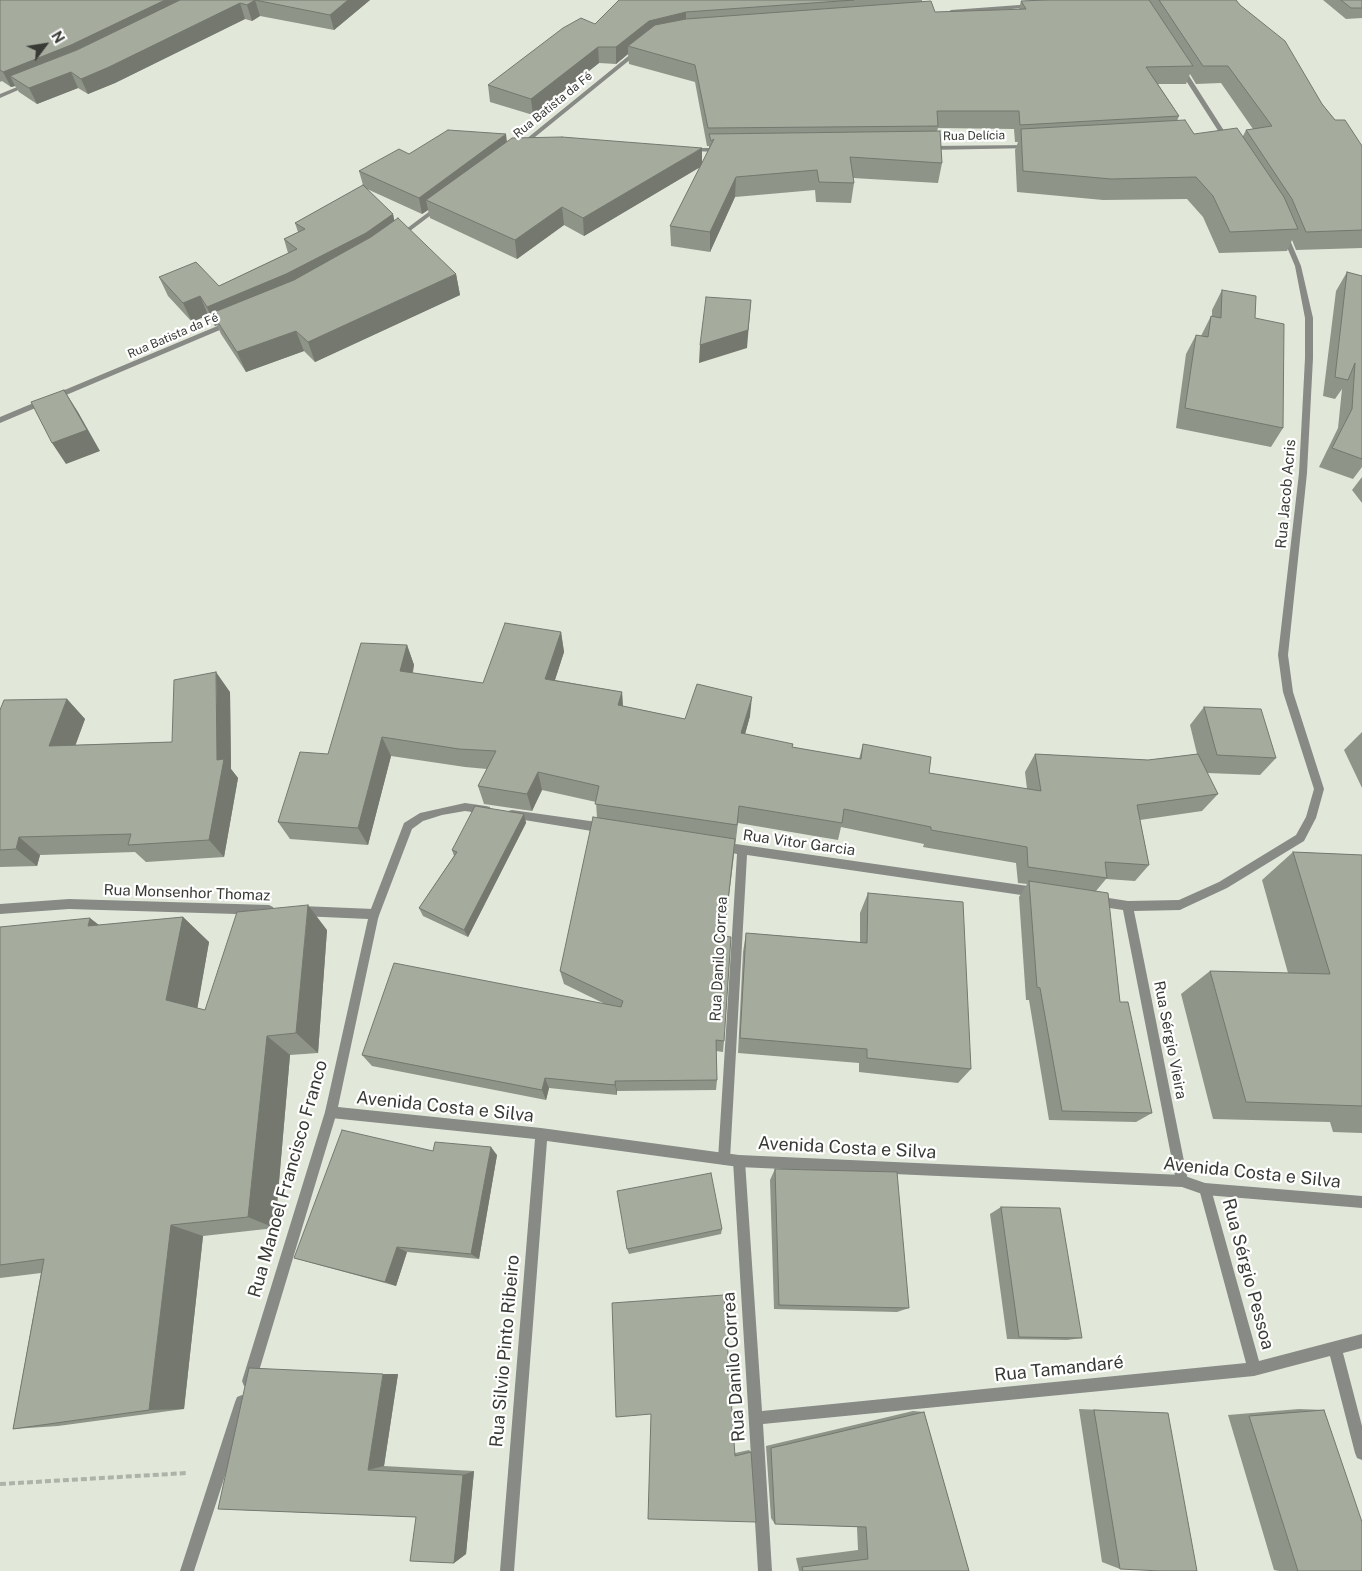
<!DOCTYPE html>
<html>
<head>
<meta charset="utf-8">
<style>
  body { margin:0 }
  #map { position:relative; width:1362px; height:1571px; overflow:hidden; background:#e1e8da; font-family:"Public Sans",sans-serif }
  canvas { display:block }
  .north { position:absolute; left:20px; top:20px; width:50px; height:50px; -webkit-text-stroke:4px #fff; paint-order:stroke; rotate:59deg; font-size:14px; font-weight:700; line-height:20px; text-align:center; color:#383b35 }
  .north::after { content:''; display:block; margin:auto; width:18px; height:22px; background:#383b35; clip-path:polygon(50% 0,100% 100%,50% 72%,0 100%) }
</style>
</head>
<body>
<div id="map">
<canvas width="1362" height="1571"></canvas>
<div class="north">N</div>
</div>
<script>
const context = document.querySelector('canvas').getContext('2d');
context.lineJoin = 'round';
function poly(rows) {
  const path = new Path2D();
  for (const r of rows) {
    path.moveTo(r[0], r[1]);
    for (let i = 2; i < r.length; i += 2) path.lineTo(r[i], r[i + 1]);
  }
  return path;
}
function trace(path, color, width, dash) {
  context.strokeStyle = color;
  context.lineWidth = width;
  context.lineCap = dash ? 'butt' : 'round';
  context.setLineDash(dash || []);
  context.stroke(path);
}
function paint(path, color) {
  context.fillStyle = color;
  context.fill(path, 'evenodd');
}
function drawText(font, color, halo, rows, align = 'center') {
  context.font = font + ' "Public Sans",sans-serif';
  context.lineWidth = 4.5;
  context.setLineDash([]);
  context.textBaseline = 'middle';
  context.strokeStyle = halo;
  context.fillStyle = color;
  for (const [text, x, y, turn = 0] of rows) {
    context.save();
    context.translate(x, y);
    context.rotate((+turn || 0) * Math.PI / 180);
    context.textAlign = isNaN(turn) ? turn : align;
    if (halo) context.strokeText(text, 0, 0);
    context.fillText(text, 0, 0);
    context.restore();
  }
}
trace(poly([
  [0,1484,187,1473]
]), '#adb3a8', 4, [6, 3]);
paint(poly([
  [1033,4,1035,5,1035,7,951,14,948,12,951,10,1033,4],
  [637,49,642,50,524,146,520,146,520,144,637,49],
  [1179,67,1184,68,1230,140,1229,141,1224,140,1178,68,1179,67],
  [27,83,32,84,0,98,0,94,27,83],
  [1030,145,1033,147,1032,148,929,150,926,148,929,146,1030,145],
  [689,148,722,148,725,150,722,152,687,151,686,150,689,148],
  [438,205,443,206,402,237,398,237,398,235,438,205],
  [1284,231,1287,233,1301,266,1313,318,1313,358,1307,473,1288,655,1293,692,1324,789,1316,818,1304,841,1227,888,1184,908,1180,910,1134,911,1188,1181,1186,1185,1182,1187,1178,1185,1176,1181,1123,910,1096,906,1092,904,1091,901,1092,898,1096,896,1128,901,1179,900,1219,882,1296,835,1306,817,1314,789,1283,692,1278,655,1299,473,1305,358,1305,318,1295,266,1281,233,1284,231],
  [227,322,230,322,234,324,0,423,0,417,227,322],
  [465,803,486,806,490,807,491,810,490,813,486,814,465,811,442,815,423,821,412,829,378,918,374,919,370,918,369,914,404,823,420,813,465,803],
  [512,810,604,823,608,825,609,828,608,831,604,833,512,818,508,817,507,814,508,811,512,810],
  [722,842,1035,887,1039,889,1040,892,1039,895,1035,897,747,855,730,1159,728,1163,724,1165,720,1163,718,1159,737,854,718,850,717,847,718,844,722,842],
  [331,1106,335,1108,337,1112,256,1381,254,1386,249,1388,244,1386,242,1381,325,1112,327,1108,331,1106],
  [739,1155,743,1157,745,1161,762,1411,1246,1363,1199,1189,1201,1185,1205,1183,1209,1185,1211,1189,1259,1361,1362,1334,1362,1348,1343,1353,1362,1426,1362,1460,1357,1458,1355,1453,1330,1356,1254,1376,763,1424,772,1571,758,1571,733,1161,735,1157,739,1155],
  [242,1395,247,1397,249,1402,194,1571,180,1571,235,1402,237,1397,242,1395]
]), '#878a85');
paint(poly([
  [69,899,269,905,273,907,274,910,273,913,269,915,69,909,0,914,0,904,69,899],
  [301,906,374,909,378,910,379,914,338,1107,541,1128,739,1155,1182,1175,1205,1183,1362,1196,1362,1208,1205,1195,1182,1187,739,1167,547,1141,514,1571,500,1571,535,1139,331,1118,327,1116,325,1112,368,919,301,916,297,915,296,911,297,907,301,906]
]), '#878a85');
paint(poly([
  [0,0,370,0,334,30,260,16,252,21,245,19,115,83,88,94,78,88,37,104,19,92,15,86,11,87,2,81,0,82],
  [619,0,922,0,922,1,935,12,1019,9,1021,1,1046,0,1236,0,1335,120,1362,146,1362,248,1296,250,1292,240,1287,251,1219,253,1203,217,1187,199,1103,200,1017,192,1015,150,1018,142,1015,142,1014,129,938,128,937,131,942,163,938,183,853,178,854,183,851,203,816,202,815,190,735,197,710,252,671,246,670,226,700,167,584,236,564,225,517,259,430,218,428,210,422,214,367,189,393,214,394,221,456,274,460,295,315,362,304,351,246,372,221,334,217,325,215,326,208,315,192,322,168,296,159,277,219,286,288,253,284,239,298,232,295,223,363,185,359,171,409,154,507,142,702,163,709,149,709,146,707,146,695,82,629,64,628,54,616,64,599,63,533,115,490,102,488,85,595,24],
  [1190,74,1196,84,1221,83,1253,129,1246,130,1243,136,1194,134,1177,121,1179,116,1158,84,1186,84],
  [1323,0,1362,0,1362,18,1346,19],
  [1347,272,1362,276,1362,467,1353,479,1319,467,1338,428,1342,389,1335,399,1323,396,1336,291],
  [1222,290,1255,318,1283,428,1271,447,1176,428,1186,354,1196,335,1201,336,1211,316,1212,316,1212,310],
  [1362,477,1362,503,1352,490],
  [561,632,564,652,555,680,622,692,623,706,685,719,750,716,745,734,792,747,859,759,863,744,929,773,1027,789,1025,772,1035,754,1148,760,1197,754,1190,725,1204,707,1276,758,1260,775,1207,773,1218,794,1202,811,1140,820,1149,865,1135,881,1106,879,1096,891,1120,1002,1152,1113,1136,1122,1049,1120,1029,1000,1026,1000,1019,897,1027,884,1018,883,1016,863,923,847,924,844,841,827,838,840,738,823,724,936,724,1041,723,1052,716,1051,717,1080,716,1090,617,1091,617,1095,549,1088,546,1100,372,1066,362,1055,605,1004,564,984,560,971,597,818,596,802,542,790,532,811,484,804,478,786,487,769,465,767,391,756,368,845,290,839,278,822,328,754,407,645,414,665,413,673,483,683],
  [230,692,231,769,238,778,224,857,146,862,135,852,40,855,37,866,0,867,0,710,67,699,85,719,75,745,172,742],
  [1362,732,1362,788,1344,750],
  [524,814,526,823,468,937,423,916,419,908,454,856,452,850],
  [1293,852,1362,855,1362,1133,1333,1132,1330,1122,1213,1119,1181,994,1210,971,1288,973,1262,880],
  [868,893,971,1069,958,1083,859,1072,859,1063,738,1053,743,952,746,933,860,942,860,913],
  [183,917,209,942,197,1008,205,1010,327,930,318,1053,290,1055,275,1228,203,1236,184,1409,58,1426,13,1429,41,1273,0,1278,0,927,99,925],
  [433,1151,497,1155,479,1259,407,1252,396,1286,308,1262,294,1258],
  [775,1169,909,1308,897,1312,774,1309,770,1180],
  [1001,1207,1082,1338,1067,1340,1007,1339,990,1214],
  [722,1229,721,1234,629,1254,627,1249],
  [612,1303,735,1453,749,1450,751,1452,756,1522,651,1414],
  [398,1374,384,1466,474,1471,466,1554,454,1563,416,1517,218,1509],
  [1079,1409,1168,1413,1120,1569,1102,1562],
  [1299,1409,1324,1410,1362,1571,1279,1571,1274,1570,1228,1415],
  [913,1411,924,1412,969,1571,799,1571,796,1558,858,1550,857,1527,775,1524,771,1518,766,1446]
]), '#8e9488');
paint(poly([
  [165,0,203,0,10,76,15,86,11,87,3,72],
  [255,0,260,16,252,21,247,5],
  [348,0,370,0,334,30,330,15],
  [240,3,245,19,115,83,88,94,81,79],
  [686,12,686,28,628,46,628,54,616,64,616,47,649,21],
  [598,47,599,63,533,115,531,99],
  [71,72,78,88,37,104,29,88],
  [506,134,508,151,426,200,428,210,422,214,419,198],
  [702,148,702,166,584,236,583,218],
  [736,177,735,197,710,252,710,232],
  [562,207,564,225,517,259,515,240],
  [393,214,397,233,371,252,212,313,217,325,215,326,207,307],
  [456,274,460,295,315,362,308,342],
  [200,296,208,315,192,322,183,303],
  [751,300,747,348,699,363,700,345],
  [296,331,304,351,246,372,237,352],
  [64,390,78,412,100,451,66,464,52,443],
  [561,632,564,652,549,698,545,679],
  [407,645,414,665,408,691,400,671],
  [216,672,230,692,231,769,238,778,224,857,209,840,217,760],
  [622,692,623,711,618,705],
  [752,697,750,716,740,752,741,733],
  [67,699,85,719,68,766,49,746],
  [382,737,391,756,368,845,358,828],
  [538,772,542,790,532,811,527,794],
  [524,814,526,823,468,937,464,930],
  [19,837,40,855,37,866,16,849],
  [308,905,327,930,318,1053,296,1033],
  [183,917,209,942,195,1022,166,1000],
  [90,918,121,942,88,926],
  [267,1036,290,1055,275,1228,248,1217],
  [545,1078,549,1088,546,1100,542,1090],
  [615,1081,617,1091,617,1095,615,1085],
  [491,1147,497,1155,479,1259,471,1254],
  [171,1225,203,1236,184,1409,149,1410],
  [397,1247,407,1252,396,1286,385,1282],
  [383,1374,398,1374,384,1466,368,1470],
  [474,1471,466,1554,454,1563,463,1475]
]), '#74786f');
const building = poly([
  [0,0,165,0,71,45,3,72,0,70,0,0],
  [180,0,348,0,330,15,255,0,247,5,240,3,109,67,81,79,71,72,29,88,10,76,77,50,180,0],
  [619,0,854,0,686,12,649,21,616,47,598,47,531,99,488,85,563,28,581,18,595,24,619,0],
  [1046,0,1149,0,1193,66,1146,67,1179,116,1020,125,1019,111,937,111,938,126,708,128,695,65,628,46,655,25,686,19,931,1,935,12,1026,9,1021,1,1046,0],
  [1159,0,1236,0,1240,5,1285,41,1322,104,1335,120,1345,120,1362,146,1362,230,1306,232,1292,199,1246,130,1272,126,1228,66,1203,66,1159,0],
  [1341,0,1362,0,1362,8,1351,8,1341,0],
  [1185,120,1194,134,1237,128,1284,197,1298,229,1230,232,1213,196,1196,177,1111,179,1023,171,1021,129,1185,120],
  [448,130,506,134,419,198,359,171,399,149,409,154,448,130],
  [940,131,942,163,850,157,854,183,819,182,817,170,736,177,710,232,670,226,714,139,711,141,709,134,940,131],
  [562,137,702,148,583,218,562,207,515,240,426,200,512,138,562,137],
  [363,185,393,214,366,233,286,274,207,307,200,296,183,303,159,277,196,262,219,286,297,249,284,239,305,229,295,223,363,185],
  [398,218,456,274,308,342,296,331,237,352,212,313,294,280,371,237,398,218],
  [1347,272,1362,276,1362,459,1332,448,1352,409,1355,363,1348,380,1335,377,1347,272],
  [1222,290,1256,296,1255,318,1284,324,1283,428,1185,408,1196,335,1208,337,1211,316,1221,318,1222,290],
  [706,297,751,300,748,330,700,345,706,297],
  [64,390,87,430,52,443,31,402,64,390],
  [505,623,561,632,545,679,622,692,618,705,685,719,697,684,752,697,741,733,793,744,792,747,861,759,863,744,931,757,929,773,1041,791,1035,754,1148,760,1198,754,1218,794,1137,805,1149,865,1105,862,1107,878,1028,867,1027,847,931,830,931,827,844,809,842,823,739,806,737,825,595,804,599,786,538,772,527,794,478,786,496,751,459,749,382,737,358,828,278,822,300,752,328,754,361,643,407,645,400,671,483,683,505,623],
  [216,672,217,760,224,759,209,840,128,845,131,834,19,837,16,849,0,850,0,710,4,700,67,699,49,746,172,742,174,680,216,672],
  [1204,707,1261,709,1276,758,1217,755,1204,707],
  [475,806,524,814,464,930,419,908,457,852,452,850,475,806],
  [593,817,735,839,724,936,731,937,724,1041,716,1040,717,1080,615,1081,615,1085,545,1078,542,1090,362,1055,394,963,621,1007,623,1001,560,971,593,817],
  [1293,852,1362,855,1362,1106,1246,1102,1210,971,1330,974,1293,852],
  [1029,881,1108,893,1120,1002,1128,1002,1152,1113,1062,1111,1040,988,1037,987,1029,881],
  [868,893,963,902,971,1069,867,1058,867,1049,740,1038,746,933,867,943,868,893],
  [308,905,296,1033,267,1036,248,1217,171,1225,149,1410,13,1429,44,1259,0,1265,0,927,90,918,88,926,183,917,166,1000,205,1010,237,912,308,905],
  [342,1130,433,1151,435,1142,491,1147,471,1254,397,1247,385,1282,294,1258,342,1130],
  [775,1169,897,1172,909,1308,779,1305,775,1169],
  [711,1173,722,1229,627,1249,617,1191,711,1173],
  [1001,1207,1060,1208,1082,1338,1019,1337,1001,1207],
  [724,1295,735,1456,751,1452,756,1522,648,1519,651,1414,616,1417,612,1303,724,1295],
  [249,1368,383,1374,368,1470,463,1475,454,1563,410,1561,416,1517,218,1509,249,1368],
  [1094,1410,1168,1413,1197,1571,1161,1571,1120,1569,1094,1410],
  [1324,1410,1362,1522,1362,1571,1298,1571,1249,1416,1324,1410],
  [924,1412,969,1571,803,1571,802,1567,868,1559,866,1527,775,1524,771,1448,924,1412]
]);
paint(building, '#a5ac9e');
trace(building, '#74786f', 1);
drawText('12px', '#383b35', '#fff', [
  ["Rua Batista da Fé",553,105,-39],
  ["Rua Delícia",974,136,-1],
  ["Rua Batista da Fé",173,336,-23]
]);
drawText('15px', '#383b35', '#fff', [
  ["Rua Jacob Acris",1286,494,-85],
  ["Rua Vitor Garcia",799,843,8],
  ["Rua Monsenhor Thomaz",187,893,2],
  ["Rua Danilo Correa",719,959,-87],
  ["Rua Sérgio Vieira",1170,1040,79]
]);
drawText('18px', '#383b35', '#fff', [
  ["Avenida Costa e Silva",445,1107,6],
  ["Avenida Costa e Silva",847,1148,3],
  ["Avenida Costa e Silva",1252,1173,6],
  ["Rua Manoel Francisco Franco",288,1179,-74],
  ["Rua Sérgio Pessoa",1248,1274,75],
  ["Rua Silvio Pinto Ribeiro",505,1351,-85],
  ["Rua Danilo Correa",734,1367,-94],
  ["Rua Tamandaré",1059,1369,-6]
]);
</script>
</body>
</html>
